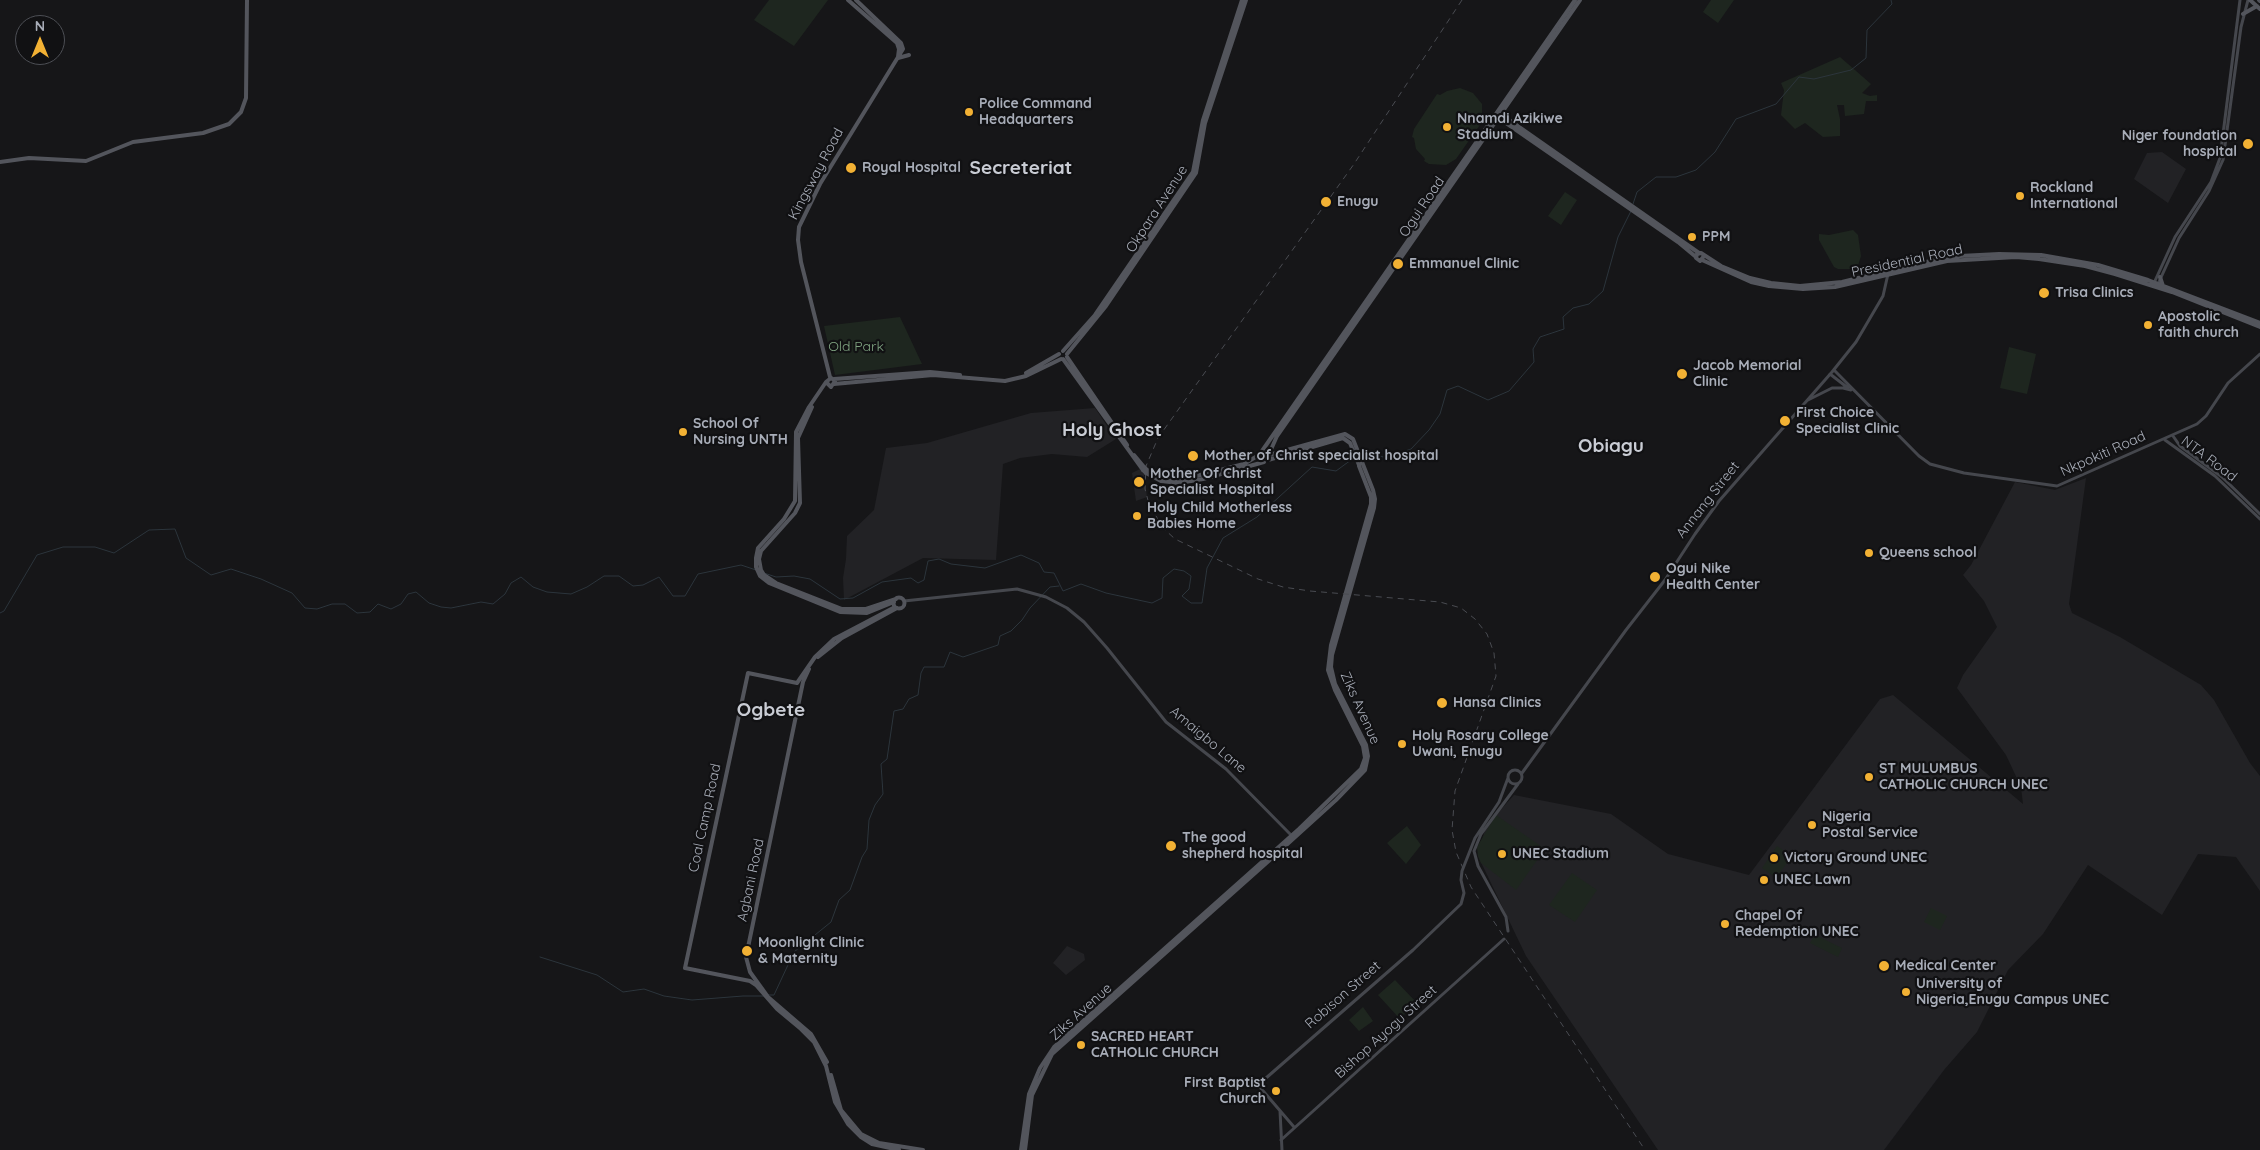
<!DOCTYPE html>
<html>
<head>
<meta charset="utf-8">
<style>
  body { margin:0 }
  #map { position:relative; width:2260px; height:1150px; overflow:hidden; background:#161618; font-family:Quicksand,sans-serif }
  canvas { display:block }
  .north { position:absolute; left:15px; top:15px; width:50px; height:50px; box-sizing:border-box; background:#111113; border:1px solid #4d4f55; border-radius:50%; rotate:0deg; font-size:14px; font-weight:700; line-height:20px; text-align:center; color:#a8adb8 }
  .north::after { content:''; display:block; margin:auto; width:18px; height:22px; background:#f2b134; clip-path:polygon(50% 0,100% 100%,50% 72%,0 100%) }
</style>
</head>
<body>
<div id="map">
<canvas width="2260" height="1150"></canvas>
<div class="north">N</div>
</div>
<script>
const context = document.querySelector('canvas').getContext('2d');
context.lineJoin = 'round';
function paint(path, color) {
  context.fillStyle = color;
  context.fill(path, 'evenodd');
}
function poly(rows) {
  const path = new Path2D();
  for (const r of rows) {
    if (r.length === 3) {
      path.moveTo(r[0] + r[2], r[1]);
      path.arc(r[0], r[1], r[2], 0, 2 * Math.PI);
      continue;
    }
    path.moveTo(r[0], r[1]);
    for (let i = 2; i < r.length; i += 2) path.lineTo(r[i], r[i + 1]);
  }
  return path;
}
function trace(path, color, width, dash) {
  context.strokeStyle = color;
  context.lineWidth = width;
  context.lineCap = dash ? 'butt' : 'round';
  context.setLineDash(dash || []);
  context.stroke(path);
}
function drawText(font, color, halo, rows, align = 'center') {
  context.font = font + ' Quicksand,sans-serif';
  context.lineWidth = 4.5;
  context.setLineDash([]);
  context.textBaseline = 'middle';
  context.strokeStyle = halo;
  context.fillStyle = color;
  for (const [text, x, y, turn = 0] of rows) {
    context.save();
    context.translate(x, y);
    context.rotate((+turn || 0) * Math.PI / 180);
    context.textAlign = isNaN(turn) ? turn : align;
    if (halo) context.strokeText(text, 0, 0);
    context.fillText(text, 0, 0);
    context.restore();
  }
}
paint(poly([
  [2162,152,2186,169,2168,203,2134,179,2147,153],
  [1095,408,1116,439,1087,457,1052,454,1020,458,1003,464,996,560,923,558,844,600,843,578,846,559,847,536,874,510,886,448,927,443,1031,413],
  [1140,469,1144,474,1147,497,1136,501,1132,473],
  [2086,478,2069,604,2072,613,2120,637,2201,685,2214,700,2250,763,2260,776,2260,891,2236,857,2198,854,2162,915,2088,865,2043,934,2008,970,1977,1032,1944,1070,1884,1150,1658,1150,1526,956,1478,856,1486,826,1514,795,1611,814,1668,854,1749,875,1880,699,1893,695,2023,804,2021,787,2006,755,1957,688,1963,675,1997,627,1984,601,1963,575,1971,565,2015,482,2055,490],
  [1067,946,1084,954,1085,960,1066,975,1053,963]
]), '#222225');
paint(poly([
  [769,0,828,0,794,46,754,20],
  [1711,0,1734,0,1718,23,1703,12],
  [1840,57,1871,84,1862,93,1870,96,1877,95,1877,101,1866,101,1864,114,1845,116,1844,105,1837,105,1840,119,1840,136,1823,137,1805,123,1795,129,1781,115,1784,90,1781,83],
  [1460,88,1473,93,1482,104,1482,122,1456,159,1446,165,1429,164,1424,161,1425,159,1416,149,1414,138,1412,137,1414,129,1437,94,1440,95,1447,91],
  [1565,192,1577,200,1561,225,1548,216],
  [1853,230,1858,235,1861,256,1857,269,1838,269,1834,267,1819,240,1819,234,1829,235],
  [900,317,922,364,835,375,824,326],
  [2009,347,2036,354,2027,394,2000,388],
  [1496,815,1545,849,1516,890,1481,863,1478,856,1477,847],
  [1407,826,1421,845,1406,864,1387,843],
  [1777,846,1792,856,1776,878,1762,868],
  [1572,873,1597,890,1575,922,1549,905],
  [1931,908,1947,916,1940,930,1924,922],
  [1815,935,1842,948,1838,957,1810,943],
  [1395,980,1416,1002,1400,1019,1378,995],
  [1363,1007,1373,1021,1359,1031,1349,1020]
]), '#1e261f');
trace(poly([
  [1633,204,1637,192,1656,177,1676,177,1696,170,1715,152,1736,119,1776,104,1799,77,1814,79,1851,70,1866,58,1867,30,1892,4,1891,0],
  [1362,456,1389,457,1411,449,1429,430,1440,414,1447,390,1458,386,1488,400,1509,391,1534,362,1533,349,1540,337,1564,329,1563,317,1573,308,1589,304,1603,291,1618,237,1631,211],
  [764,573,776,577,794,576,810,579,840,599,853,598,882,582,911,578,918,583,924,580,928,561,939,559,951,564,985,568,1021,555,1039,563,1044,572,1054,573,1063,591,1081,584,1106,593,1152,603,1162,598,1163,578,1174,569,1184,571,1191,576,1189,589,1182,596,1191,603,1202,603,1207,568,1223,538,1257,517,1312,467,1336,471,1355,457],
  [0,613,4,611,37,555,63,547,95,547,114,553,149,530,175,529,186,558,211,575,231,569,261,579,292,593,305,608,317,609,332,604,345,604,357,613,370,612,378,604,391,609,401,604,408,594,416,592,429,603,441,607,451,608,481,602,493,604,505,594,511,583,521,577,533,587,547,592,571,594,587,587,604,576,619,576,633,586,643,585,659,577,673,596,685,596,698,574,741,565,756,570],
  [540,957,597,975,623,992,644,989,664,996,692,1000,743,996,764,996],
  [768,995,774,995,794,952,831,922,839,900,850,890,862,857,867,849,869,820,875,805,883,794,881,764,887,759,894,711,903,709,909,699,918,695,921,673,924,667,944,667,950,652,963,657,998,645,1000,636,1011,631,1022,620,1030,608,1050,587,1059,586]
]), '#2c353c', 1);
trace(poly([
  [2154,283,2175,237,2211,182,2220,158,2240,0],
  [2158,284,2179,238,2209,191,2223,160,2241,27,2248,0],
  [1834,370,1919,456,1930,464,1964,473,2057,486,2197,424,2206,416,2228,383,2260,354],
  [1830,374,1848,388],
  [1808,400,1832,388,1843,388,1851,390],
  [2173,436,2180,446,2222,477,2260,514],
  [2165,440,2215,476,2260,519],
  [904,601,1017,589,1046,597,1067,608,1084,622,1107,648,1166,722,1226,769,1292,836],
  [1515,777,7],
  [1522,773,1626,630,1665,580,1695,534,1719,501,1832,372,1856,342,1883,296,1888,274],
  [1508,931,1506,917,1478,866,1474,851,1481,834,1518,784],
  [1280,1111,1282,1150],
  [1294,1127,1258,1085,1413,950,1461,904,1464,893,1461,880,1462,871,1475,838,1499,802,1508,778],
  [1281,1140,1504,939]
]), '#45474d', 3);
trace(poly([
  [848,0,897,43,899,49,898,57],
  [2250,0,2260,9],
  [2259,0,2260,1],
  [2243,14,2257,6],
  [898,58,909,55],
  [1499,113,1699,253],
  [1496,116,1678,242,1696,257],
  [0,162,29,158,86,161,133,142,203,133,229,124,241,112,246,98,247,0],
  [1704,256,1700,261,1696,258,1697,254,1701,253,1721,266,1750,278,1771,283,1800,286,1842,282,1920,263,1960,256,1999,254,2041,255,2098,265,2148,280,2260,323],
  [1702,260,1751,282,1769,286,1803,289,1835,287,1947,261,2016,257,2039,259,2085,266,2115,274,2172,292,2260,327],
  [2160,277,2163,286],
  [1063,351,1095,315,1193,172,1203,120,1242,0],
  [1067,354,1106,306,1196,173,1205,123,1246,0],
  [1067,357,1127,445],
  [1063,359,1143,470],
  [1026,373,1059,354],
  [831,378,826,382,831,387,835,381,830,377,801,262,798,240,799,227,820,184,903,49,901,43,856,0],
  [834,379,930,372,960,375],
  [826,382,809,407,796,432,795,501,784,519,758,548,756,558,756,567,760,576,769,583,840,612,867,613,894,602],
  [834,384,933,375,1005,381,1026,376,1061,359],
  [812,407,798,438,800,503,795,513,761,551,759,559,761,570,764,575,776,583,842,609,866,609,896,599],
  [1262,451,1575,0],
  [1269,454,1277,436,1580,0],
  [1134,455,1144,467],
  [1268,460,1343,438,1350,443,1359,465],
  [1147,470,1162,478,1184,479,1244,464,1259,455],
  [1146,473,1161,481,1179,483,1203,479,1264,462],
  [899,603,5.5],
  [895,607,834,639,815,657,797,683,748,673,685,968,750,981,756,985,777,1009,801,1029,814,1042,826,1066,835,1102,848,1124,861,1137,872,1144,899,1150],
  [818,657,842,638,897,608],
  [809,669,803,682,746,957,750,972,768,997,811,1034,827,1062],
  [831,1075,841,1110,861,1134,879,1143,923,1150],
  [1021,1150,1029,1094,1040,1068,1054,1047,1299,829,1361,769,1365,758,1363,746,1335,690,1328,670,1331,645,1371,504,1371,497,1359,466],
  [1025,1150,1032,1095,1052,1054,1272,858,1336,800,1365,770,1368,756,1366,745,1335,684,1331,667,1332,655,1374,508,1375,499,1373,490,1353,439,1345,434,1269,455]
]), '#53555c', 4);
trace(poly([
  [1462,0,1354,164,1158,438,1146,466,1145,489,1149,504,1163,528,1175,539,1258,579,1283,587,1310,591,1440,602,1461,608,1475,619,1487,634,1494,653,1496,676,1455,791,1452,830,1456,852,1471,887,1645,1150]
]), '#4a4c52', 1, [6, 5]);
trace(poly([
  [1144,467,1147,470],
  [1143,470,1146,473]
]), '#53555c', 4);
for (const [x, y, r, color] of [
  [969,112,5,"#f2b134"],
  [1447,127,5,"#f2b134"],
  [2248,144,6,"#f2b134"],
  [851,168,6,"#f2b134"],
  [2020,196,5,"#f2b134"],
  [1326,202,6,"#f2b134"],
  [1692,237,5,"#f2b134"],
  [1398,264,6,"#f2b134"],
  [2044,293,6,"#f2b134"],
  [2148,325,5,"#f2b134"],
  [1682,374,6,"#f2b134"],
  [1785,421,6,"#f2b134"],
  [683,432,5,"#f2b134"],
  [1193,456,6,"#f2b134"],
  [1139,482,6,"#f2b134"],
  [1137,516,5,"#f2b134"],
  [1869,553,5,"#f2b134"],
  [1655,577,6,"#f2b134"],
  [1442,703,6,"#f2b134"],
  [1402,744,5,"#f2b134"],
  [1869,777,5,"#f2b134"],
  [1812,825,5,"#f2b134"],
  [1171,846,6,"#f2b134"],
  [1502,854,5,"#f2b134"],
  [1774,858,5,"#f2b134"],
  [1764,880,5,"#f2b134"],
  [1725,924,5,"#f2b134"],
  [747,951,6,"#f2b134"],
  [1884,966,6,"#f2b134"],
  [1906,992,5,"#f2b134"],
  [1081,1045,5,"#f2b134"],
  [1276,1091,5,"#f2b134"]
]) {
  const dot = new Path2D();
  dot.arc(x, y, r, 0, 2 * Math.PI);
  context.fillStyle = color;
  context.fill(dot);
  trace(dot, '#111113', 2);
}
drawText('bold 14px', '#a8adb8', '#111113', [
  ["Police Command",979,104],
  ["Headquarters",979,120],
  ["Nnamdi Azikiwe",1457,119],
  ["Stadium",1457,135],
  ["Niger foundation",2237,136,"right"],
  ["hospital",2237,152,"right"],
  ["Royal Hospital",862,168],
  ["Rockland",2030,188],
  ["International",2030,204],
  ["Enugu",1337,202],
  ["PPM",1702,237],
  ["Emmanuel Clinic",1409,264],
  ["Trisa Clinics",2055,293],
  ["Apostolic",2158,317],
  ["faith church",2158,333],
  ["Jacob Memorial",1693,366],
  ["Clinic",1693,382],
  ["First Choice",1796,413],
  ["Specialist Clinic",1796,429],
  ["School Of",693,424],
  ["Nursing UNTH",693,440],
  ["Mother of Christ specialist hospital",1204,456],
  ["Mother Of Christ",1150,474],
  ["Specialist Hospital",1150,490],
  ["Holy Child Motherless",1147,508],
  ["Babies Home",1147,524],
  ["Queens school",1879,553],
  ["Ogui Nike",1666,569],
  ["Health Center",1666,585],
  ["Hansa Clinics",1453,703],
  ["Holy Rosary College",1412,736],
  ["Uwani, Enugu",1412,752],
  ["ST MULUMBUS",1879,769],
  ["CATHOLIC CHURCH UNEC",1879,785],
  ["Nigeria",1822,817],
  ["Postal Service",1822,833],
  ["The good",1182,838],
  ["shepherd hospital",1182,854],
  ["UNEC Stadium",1512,854],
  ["Victory Ground UNEC",1784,858],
  ["UNEC Lawn",1774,880],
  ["Chapel Of",1735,916],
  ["Redemption UNEC",1735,932],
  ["Moonlight Clinic",758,943],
  ["& Maternity",758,959],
  ["Medical Center",1895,966],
  ["University of",1916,984],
  ["Nigeria,Enugu Campus UNEC",1916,1000],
  ["SACRED HEART",1091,1037],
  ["CATHOLIC CHURCH",1091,1053],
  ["First Baptist",1266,1083,"right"],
  ["Church",1266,1099,"right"]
], 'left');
drawText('14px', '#a8adb8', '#111113', [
  ["Kingsway Road",816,174,-62],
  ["Ogui Road",1422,207,-56],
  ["Okpara Avenue",1157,209,-57],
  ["Presidential Road",1907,261,-12],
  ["Nkpokiti Road",2103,454,-24],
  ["NTA Road",2209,459,37],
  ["Annang Street",1708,500,-52],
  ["Ziks Avenue",1360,708,66],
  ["Amaigbo Lane",1208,740,40],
  ["Coal Camp Road",705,818,-78],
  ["Agbani Road",751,880,-78],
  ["Robison Street",1343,995,-41],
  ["Ziks Avenue",1081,1012,-42],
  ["Bishop Ayogu Street",1386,1032,-42]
]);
drawText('14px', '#7fa381', '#111113', [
  ["Old Park",856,347]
]);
drawText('bold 19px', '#c9ccd4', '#111113', [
  ["Secreteriat",1021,168],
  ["Holy Ghost",1112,430],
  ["Obiagu",1611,446],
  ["Ogbete",771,710]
]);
</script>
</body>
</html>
